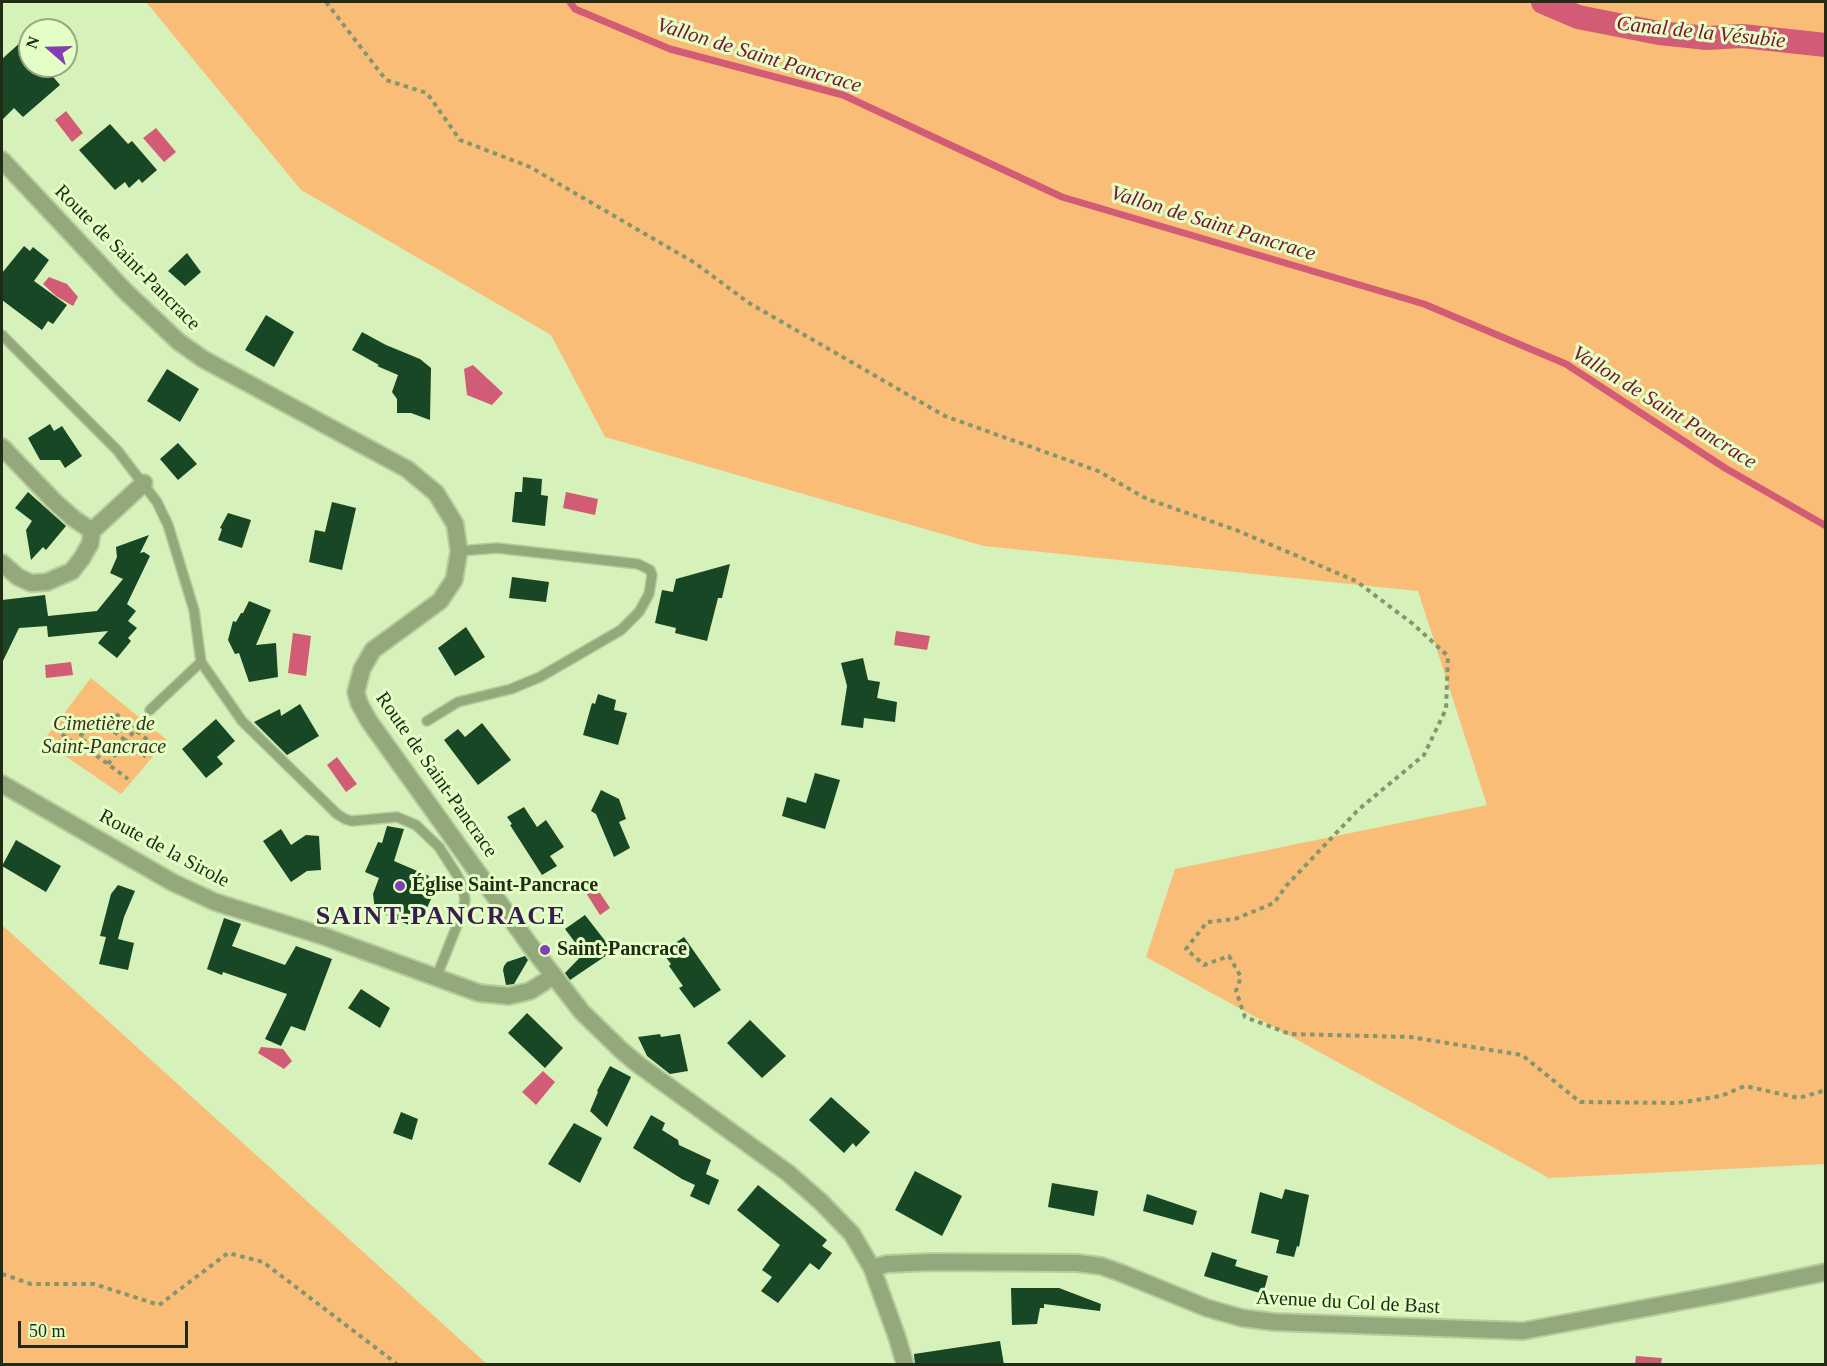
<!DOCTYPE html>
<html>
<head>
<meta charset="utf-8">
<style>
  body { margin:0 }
  #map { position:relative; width:1827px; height:1366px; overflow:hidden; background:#d6f1b9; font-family:"Times New Roman",serif }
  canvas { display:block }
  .frame { position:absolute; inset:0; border:3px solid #212b16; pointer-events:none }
  .north { position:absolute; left:18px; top:18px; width:60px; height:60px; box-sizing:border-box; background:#e3ffc6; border:2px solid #95aa80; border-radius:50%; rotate:290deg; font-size:16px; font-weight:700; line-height:24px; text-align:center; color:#212b16 }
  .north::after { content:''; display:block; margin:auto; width:21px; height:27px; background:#843eb2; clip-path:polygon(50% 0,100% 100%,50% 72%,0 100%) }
  .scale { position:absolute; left:18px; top:1321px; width:170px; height:27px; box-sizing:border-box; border:3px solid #212b16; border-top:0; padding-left:8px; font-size:18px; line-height:21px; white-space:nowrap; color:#212b16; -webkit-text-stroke:4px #e3ffc6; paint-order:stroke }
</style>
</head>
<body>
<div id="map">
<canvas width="1827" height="1366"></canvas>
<div class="frame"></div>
<div class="north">N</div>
<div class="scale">50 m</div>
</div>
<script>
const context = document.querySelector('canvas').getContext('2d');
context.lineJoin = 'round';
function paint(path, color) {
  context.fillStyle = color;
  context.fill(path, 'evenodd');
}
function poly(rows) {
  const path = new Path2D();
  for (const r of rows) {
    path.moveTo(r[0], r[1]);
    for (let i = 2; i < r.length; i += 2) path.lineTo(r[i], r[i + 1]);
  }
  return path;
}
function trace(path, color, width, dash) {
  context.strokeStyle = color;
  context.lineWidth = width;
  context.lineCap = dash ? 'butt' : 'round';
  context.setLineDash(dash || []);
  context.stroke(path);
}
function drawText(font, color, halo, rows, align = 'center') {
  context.font = font + ' "Times New Roman",serif';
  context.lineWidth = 6;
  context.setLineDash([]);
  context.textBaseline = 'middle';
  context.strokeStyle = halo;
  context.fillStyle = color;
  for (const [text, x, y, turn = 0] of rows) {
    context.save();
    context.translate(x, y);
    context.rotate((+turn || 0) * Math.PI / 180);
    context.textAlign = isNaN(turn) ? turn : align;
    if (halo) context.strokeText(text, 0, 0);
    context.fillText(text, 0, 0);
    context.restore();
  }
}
paint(poly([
  [146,2,1825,2,1825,1164,1549,1178,1146,957,1175,869,1487,805,1418,591,984,546,605,437,551,335,301,190],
  [91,678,167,740,121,794,43,741],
  [2,925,487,1364,2,1364]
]), '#fabd77');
paint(poly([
  [66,111,83,133,72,142,55,120],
  [156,128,176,152,164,162,143,138],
  [49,277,67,284,78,297,73,306,56,296,43,284],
  [473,365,503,393,492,405,467,395,464,369],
  [566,492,598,499,595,515,563,508],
  [896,631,930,636,927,650,894,645],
  [293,633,311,636,306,676,288,673],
  [71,662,73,675,46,678,45,665],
  [337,757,357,784,346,792,327,765],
  [596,887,610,908,600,915,586,893],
  [261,1047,283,1049,292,1061,284,1069,258,1053],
  [543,1071,555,1082,536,1105,522,1092],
  [1636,1356,1662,1358,1661,1364,1635,1364]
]), '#d25c75');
trace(poly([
  [570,2,575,9,670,49,843,95,1062,197,1424,304,1566,364,1725,468,1826,526]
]), '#d25c75', 7);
trace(poly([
  [1543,2,1578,17,1659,33,1707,38,1742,36,1826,45]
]), '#d25c75', 24);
paint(poly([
  [22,41,30,51,30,66,44,66,60,85,23,117,14,108,2,120,2,59],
  [110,124,128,144,132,141,157,170,142,183,139,179,129,188,125,182,115,190,79,150],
  [24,246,30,251,33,247,49,260,34,281,67,305,53,324,48,321,42,330,2,300,2,273],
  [187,253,201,272,185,286,168,271],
  [266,315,294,332,274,367,245,350],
  [362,332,386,345,420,359,431,368,430,420,411,413,397,413,397,399,392,392,398,375,377,366,379,365,352,350],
  [167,369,199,389,180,422,147,401],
  [50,424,54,431,62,426,82,456,65,468,60,460,40,460,28,438],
  [178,443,197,464,178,480,160,459],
  [523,477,542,479,541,495,548,496,545,526,512,522,515,492,522,492],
  [28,492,66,526,46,550,43,547,31,560,26,530,32,521,15,508],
  [332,502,356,508,342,570,309,562,315,530,325,532],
  [228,513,251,520,242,548,218,540,222,529,220,528],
  [149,535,140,553,144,552,150,556,127,604,136,611,128,621,137,628,128,638,131,641,117,658,98,643,108,631,48,637,47,626,19,628,2,663,2,600,45,595,48,616,97,611,123,579,110,573,117,557,116,547],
  [730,564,722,598,718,598,707,641,675,633,676,628,655,623,662,590,673,592,676,579],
  [512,577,549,582,546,602,509,598],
  [249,601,271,610,256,645,276,643,278,677,249,682,239,653,235,654,228,640,233,621,236,622,241,613,243,613],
  [466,627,485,657,455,676,438,648],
  [863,658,868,680,880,682,877,698,897,702,895,722,864,718,863,728,841,725,847,686,841,663],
  [598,694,616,700,614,710,627,713,618,745,583,735,592,703,595,704],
  [300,704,319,736,287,755,254,722,280,709,281,716],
  [216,719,235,741,217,757,223,764,206,778,182,749],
  [482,723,511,760,478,785,444,740,458,729,465,737],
  [815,773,840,780,825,829,782,816,787,797,806,803],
  [601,790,619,799,626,819,619,822,630,848,614,857,596,814,591,811],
  [524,807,537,827,546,820,564,847,550,856,557,866,542,875,510,825,512,824,507,817],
  [387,826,404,829,394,861,429,876,421,894,431,899,422,919,413,915,409,925,375,910,373,894,379,878,365,872,378,842,382,843],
  [281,829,291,845,306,835,319,836,321,870,307,871,291,882,263,841],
  [16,840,61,866,46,892,2,866],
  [118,885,135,891,124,917,118,939,134,943,128,970,99,964,106,937,100,936,111,894],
  [585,915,613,951,570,980,565,973,587,950,580,943,577,945,565,929],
  [224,918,241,924,232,946,285,965,296,946,332,959,305,1031,291,1026,281,1046,265,1039,287,994,223,972,222,975,207,969],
  [684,937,721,990,694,1008,679,988,683,986,669,966,671,964,662,952],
  [525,956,528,960,514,984,506,985,503,970,504,966,507,962],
  [361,989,390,1008,380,1028,348,1008],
  [527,1013,563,1048,545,1068,508,1033],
  [750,1020,786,1056,762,1078,727,1043],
  [660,1034,661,1037,680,1034,688,1071,670,1074,647,1056,638,1037],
  [610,1066,631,1077,607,1127,590,1111,598,1092,597,1091],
  [831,1097,870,1132,856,1147,853,1143,844,1153,809,1120],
  [401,1112,418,1119,412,1140,393,1133],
  [651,1115,665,1123,662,1130,678,1140,679,1145,711,1160,706,1174,719,1180,709,1205,690,1196,695,1185,682,1179,633,1148],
  [574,1123,602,1138,580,1183,548,1164],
  [915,1171,962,1196,942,1236,895,1210],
  [1052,1183,1098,1191,1094,1216,1048,1207],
  [758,1185,827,1240,822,1246,832,1253,819,1270,810,1263,778,1303,761,1291,772,1277,762,1270,780,1245,737,1210],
  [1285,1189,1309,1195,1299,1247,1297,1246,1294,1257,1276,1253,1279,1240,1251,1233,1260,1192,1282,1199],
  [1147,1194,1197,1211,1193,1225,1143,1211],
  [1212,1252,1237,1260,1235,1266,1268,1276,1263,1294,1204,1276],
  [1011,1288,1059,1288,1101,1304,1100,1311,1044,1304,1044,1308,1040,1308,1037,1324,1012,1325],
  [1000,1341,1004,1365,915,1365,914,1354]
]), '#174724');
const service = poly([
  [2,335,117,450,157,502,168,525,194,610,201,662,242,721,337,814,345,819,352,821,397,817,416,825,439,847,457,875,463,888,465,900,462,913,436,978],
  [150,710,201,662],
  [427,721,458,702,511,689,540,677,621,630,639,612,649,594,652,575,650,570,638,564,497,548,459,551]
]);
const minor = poly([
  [2,447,55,502,73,518,92,531,144,483],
  [2,563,18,577,31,583,47,582,72,571,82,558,90,544,92,531],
  [872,1268,887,1264,933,1262,1077,1263,1101,1266,1121,1273,1207,1308,1242,1318,1274,1322,1523,1331,1726,1293,1826,1272]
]);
const tertiary = poly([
  [2,160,125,291,179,342,203,359,407,469,436,493,455,524,459,551,454,580,440,601,373,650,362,669,356,692,359,703,369,721,529,944,582,1012,621,1050,639,1065,788,1173,821,1202,852,1234,872,1268,897,1337,905,1364],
  [2,784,172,882,215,902,323,936,479,993,509,996,530,991,552,977]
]);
trace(service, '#b5cd9c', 12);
trace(minor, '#b5cd9c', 20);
trace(tertiary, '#b5cd9c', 20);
trace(poly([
  [326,2,386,80,427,93,460,140,530,167,695,263,749,303,945,416,1098,471,1147,499,1236,530,1356,581,1413,624,1448,656,1446,709,1424,755,1358,810,1286,886,1274,903,1235,919,1207,922,1186,949,1204,965,1229,956,1241,977,1236,991,1245,1017,1290,1034,1410,1037,1522,1055,1580,1102,1678,1103,1721,1096,1745,1086,1799,1098,1826,1090],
  [116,714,156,747],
  [65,723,86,738,79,747,59,732,65,723],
  [107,726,149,759],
  [89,750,128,779],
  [108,764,142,721],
  [2,1274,31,1284,94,1284,159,1305,228,1253,263,1262,397,1364]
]), '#83966e', 4, [4.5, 4.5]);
trace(service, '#93a97c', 9);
trace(minor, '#93a97c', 16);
trace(tertiary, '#93a97c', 16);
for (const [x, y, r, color] of [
  [400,886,6,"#843eb2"],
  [545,950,6,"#843eb2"]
]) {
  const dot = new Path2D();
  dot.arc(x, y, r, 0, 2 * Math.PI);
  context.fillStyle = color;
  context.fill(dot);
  trace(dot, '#e3ffc6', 2);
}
drawText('20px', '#212b16', '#e3ffc6', [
  ["Route de Saint-Pancrace",127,258,45],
  ["Route de Saint-Pancrace",436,775,55],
  ["Route de la Sirole",164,849,28],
  ["Avenue du Col de Bast",1348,1303,3]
]);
drawText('italic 20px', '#3d2e1c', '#e3ffc6', [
  ["Cimetière de",104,725],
  ["Saint-Pancrace",104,748]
]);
drawText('bold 20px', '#212b16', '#e3ffc6', [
  ["Église Saint-Pancrace",412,886],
  ["Saint-Pancrace",557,950]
], 'left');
drawText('italic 21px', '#811235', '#e3ffc6', [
  ["Canal de la Vésubie",1701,33,6],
  ["Vallon de Saint Pancrace",759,56,17],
  ["Vallon de Saint Pancrace",1213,224,17],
  ["Vallon de Saint Pancrace",1664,408,32]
]);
context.letterSpacing = '1.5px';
drawText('bold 26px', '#3b1951', '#e3ffc6', [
  ["SAINT-PANCRACE",441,917]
]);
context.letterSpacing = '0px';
</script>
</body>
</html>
